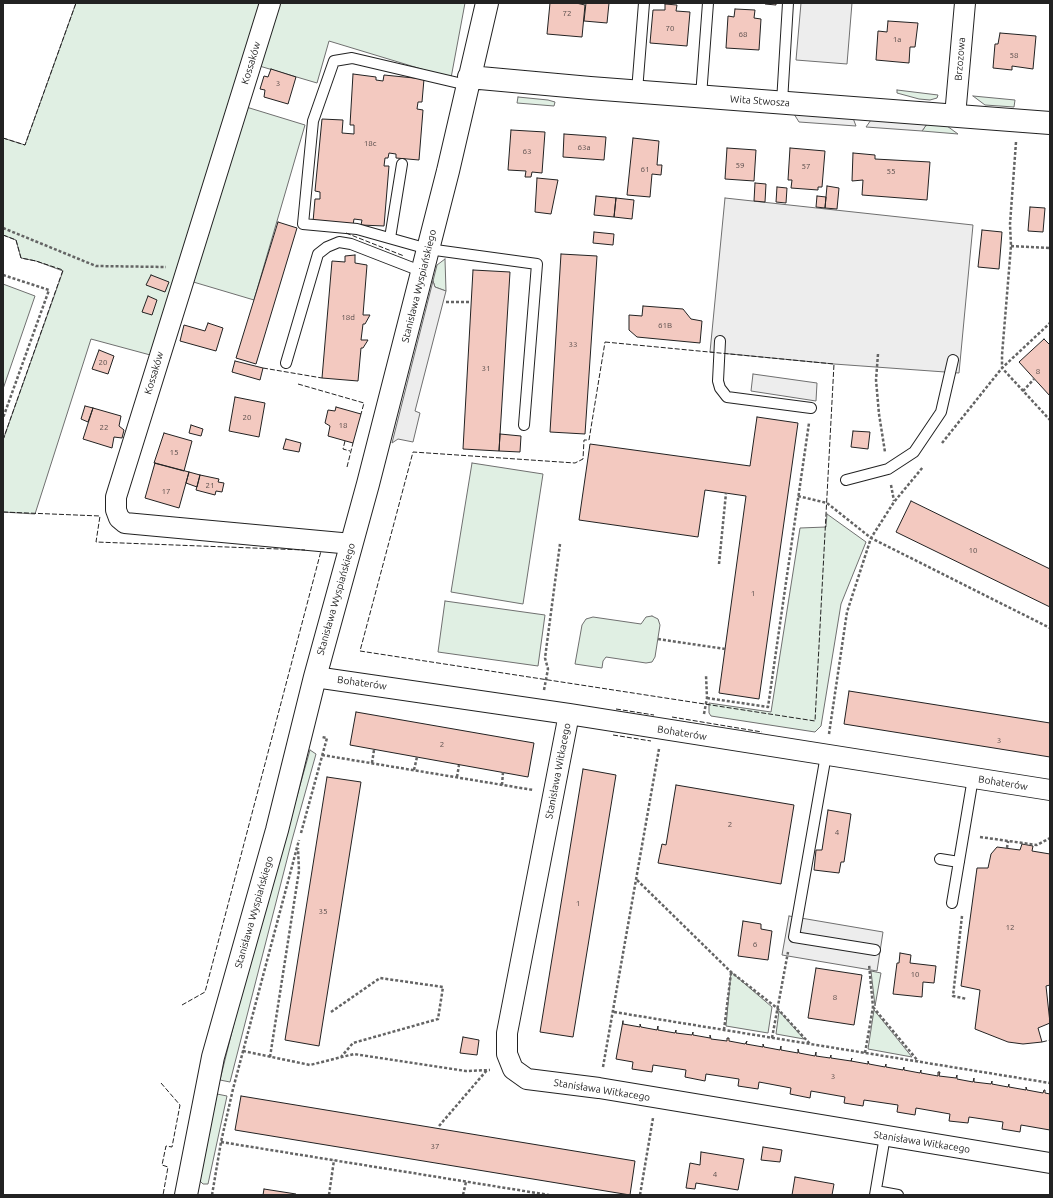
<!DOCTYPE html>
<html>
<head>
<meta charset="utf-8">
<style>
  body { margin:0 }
  #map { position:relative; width:1053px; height:1198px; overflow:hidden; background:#fff; font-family:Ubuntu,sans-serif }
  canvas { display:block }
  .frame { position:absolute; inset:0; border:4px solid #222; pointer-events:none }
</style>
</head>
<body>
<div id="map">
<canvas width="1053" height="1198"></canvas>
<div class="frame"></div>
</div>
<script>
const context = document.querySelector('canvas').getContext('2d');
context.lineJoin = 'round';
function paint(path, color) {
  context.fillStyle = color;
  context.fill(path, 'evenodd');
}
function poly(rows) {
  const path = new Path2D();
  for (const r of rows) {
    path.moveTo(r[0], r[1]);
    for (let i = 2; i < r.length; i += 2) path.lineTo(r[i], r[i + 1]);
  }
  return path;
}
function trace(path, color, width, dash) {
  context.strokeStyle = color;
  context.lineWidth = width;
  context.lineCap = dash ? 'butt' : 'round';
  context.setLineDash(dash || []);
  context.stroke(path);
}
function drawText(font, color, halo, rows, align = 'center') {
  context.font = font + ' Ubuntu,sans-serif';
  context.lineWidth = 3;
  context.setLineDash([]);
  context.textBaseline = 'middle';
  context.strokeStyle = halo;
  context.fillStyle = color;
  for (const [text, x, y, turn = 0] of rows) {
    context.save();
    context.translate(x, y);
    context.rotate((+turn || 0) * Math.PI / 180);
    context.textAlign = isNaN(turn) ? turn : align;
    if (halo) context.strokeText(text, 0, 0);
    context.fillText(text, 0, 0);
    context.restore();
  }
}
const green = poly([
  [76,3,264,3,154,356,91,339,35,514,3,512,3,440,63,271,36,261,21,258,16,240,3,235,3,138,25,145,76,3],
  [276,3,465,3,451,78,329,41,317,83,256,65,276,3],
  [897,90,938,95,937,98,930,100,919,99,897,93,897,90],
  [973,96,1015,100,1014,107,985,105,973,96],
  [518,97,548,100,555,102,554,106,517,103,518,97],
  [243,106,305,125,254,300,190,281,243,106],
  [927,124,947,126,958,134,922,131,927,124],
  [445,259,446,291,435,287,433,281,437,265,445,259],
  [3,284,35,296,3,389,3,284],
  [472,463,543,474,523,604,451,592,472,463],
  [827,514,866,542,841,604,821,726,815,732,711,716,709,713,709,703,771,712,800,528,826,527,827,514],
  [445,601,545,615,538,666,438,652,445,601],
  [652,616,658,619,660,625,655,657,652,662,646,663,606,657,603,661,602,668,575,664,582,625,586,619,593,617,641,624,646,617,652,616],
  [310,750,316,754,292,840,230,1082,220,1080,242,991,310,750],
  [871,971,881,973,875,1006,871,971],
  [731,972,772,1007,768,1033,726,1026,731,972],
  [874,1010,912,1057,868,1049,874,1010],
  [779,1011,804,1039,776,1034,779,1011],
  [217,1094,227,1096,208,1184,203,1184,199,1180,217,1094]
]);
paint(green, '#e0efe3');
trace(green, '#6f6f6f', 1);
const parking = poly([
  [801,3,852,3,847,64,796,60,801,3],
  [794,114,853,118,856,126,799,122,794,114],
  [871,120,927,124,922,131,866,127,871,120],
  [725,198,973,225,959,373,834,364,710,352,725,198],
  [433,281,435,287,446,291,415,411,420,413,413,442,398,439,392,443,433,281],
  [753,374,817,383,816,401,751,391,753,374],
  [789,916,883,932,877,971,782,955,789,916]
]);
paint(parking, '#ededed');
trace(parking, '#6f6f6f', 1);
const building = poly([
  [550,3,576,3,585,5,582,37,547,34,550,3],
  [586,3,609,3,607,23,584,21,586,3],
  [765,3,776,3,776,5,765,4,765,3],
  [665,4,677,5,676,11,690,12,687,46,650,43,653,10,665,10,665,4],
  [735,9,755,10,754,18,761,19,759,50,726,48,728,16,734,17,735,9],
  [888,21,918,23,915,47,910,47,909,63,876,60,878,31,887,32,888,21],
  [1000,33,1036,36,1033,69,1012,66,1012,70,993,68,995,44,998,44,1000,33],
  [271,69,296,77,288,104,264,97,265,90,260,89,264,76,268,77,271,69],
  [353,74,376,77,376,80,383,81,384,75,424,79,422,102,418,102,417,109,423,110,419,160,396,158,396,154,389,153,388,158,385,158,384,166,389,166,384,226,361,225,362,220,354,219,353,225,313,222,315,199,320,199,320,192,315,191,322,119,343,120,342,133,354,134,354,125,350,125,353,74],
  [511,130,545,132,542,173,532,172,531,177,525,177,526,171,508,170,511,130],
  [564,134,606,137,604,160,563,157,564,134],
  [633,138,659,141,657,165,662,165,661,175,652,174,650,197,627,195,633,138],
  [727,148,756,150,754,181,725,179,727,148],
  [790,148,825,151,822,187,818,187,818,190,791,188,792,180,788,180,790,148],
  [853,153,875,155,875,159,930,162,927,200,862,195,863,180,852,181,853,153],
  [537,178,558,180,551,214,535,212,537,178],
  [755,183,766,184,765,202,754,201,755,183],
  [827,186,839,188,837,209,825,208,827,186],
  [777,187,787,188,786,203,776,202,777,187],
  [596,196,616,198,614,217,594,215,596,196],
  [817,196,826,197,825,208,816,207,817,196],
  [616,198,634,200,632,219,614,217,616,198],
  [1030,207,1045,208,1043,232,1028,231,1030,207],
  [278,222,297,228,256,364,236,358,278,222],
  [982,230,1002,232,999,269,978,267,982,230],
  [594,232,614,234,613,245,593,243,594,232],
  [561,254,597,256,585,434,550,432,561,254],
  [355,255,355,263,367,265,363,315,370,315,365,324,363,324,361,340,368,340,363,348,361,348,358,381,322,378,332,261,345,262,345,256,355,255],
  [473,270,510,272,499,451,463,449,473,270],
  [151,275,169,282,165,292,146,285,151,275],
  [148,296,157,300,152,315,142,312,148,296],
  [643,306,683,309,691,319,702,321,700,343,637,337,629,330,629,315,642,316,643,306],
  [208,323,223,328,216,351,180,341,184,325,205,331,208,323],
  [1044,339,1050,345,1050,396,1019,362,1044,339],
  [99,350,114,356,108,374,92,369,99,350],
  [235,361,263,368,260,380,232,372,235,361],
  [235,397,265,403,259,437,229,431,235,397],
  [85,406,93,408,88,422,81,419,85,406],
  [336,407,361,414,353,443,328,436,330,426,325,423,328,410,335,411,336,407],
  [93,408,121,416,119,426,124,430,122,438,114,437,112,448,83,439,93,408],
  [757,417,798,423,759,699,719,693,746,496,705,490,698,537,579,520,590,444,750,466,757,417],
  [191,425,203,429,201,436,189,433,191,425],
  [853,431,870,432,868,449,851,447,853,431],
  [164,433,192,441,184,471,154,463,164,433],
  [500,434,521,436,520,452,499,451,500,434],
  [286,439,301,443,299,452,283,449,286,439],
  [155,463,189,472,179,508,145,498,155,463],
  [189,472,200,475,197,487,186,483,189,472],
  [200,475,219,479,218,482,224,483,222,492,216,491,215,495,196,490,200,475],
  [911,501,1050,569,1050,607,896,532,911,501],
  [849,691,1050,723,1050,757,844,724,849,691],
  [356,712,534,743,528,777,350,745,356,712],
  [583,769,616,775,573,1037,540,1032,583,769],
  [327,777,361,782,319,1046,285,1040,327,777],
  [676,785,794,805,781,884,658,863,662,844,666,845,676,785],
  [828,810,851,814,844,862,841,862,839,873,814,870,816,850,822,850,828,810],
  [1022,844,1033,846,1032,851,1050,854,1050,985,1046,986,1050,1023,1038,1028,1042,1042,1023,1044,1008,1042,975,1029,980,990,961,986,977,868,988,868,991,854,997,847,1020,850,1022,844],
  [743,921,761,924,761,929,772,931,768,960,738,956,743,921],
  [900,953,911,955,910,963,936,966,934,983,923,982,922,997,893,994,897,963,899,963,900,953],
  [816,968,862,975,854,1025,808,1018,816,968],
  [623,1021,623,1024,640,1027,640,1024,641,1027,657,1030,658,1026,658,1030,675,1033,676,1030,676,1033,692,1035,693,1032,693,1035,710,1038,710,1035,711,1039,727,1041,727,1038,729,1038,729,1041,745,1044,747,1041,746,1044,763,1047,763,1044,764,1047,780,1050,781,1046,781,1050,798,1053,798,1049,799,1053,815,1056,816,1052,816,1056,830,1058,831,1055,831,1058,851,1061,852,1058,851,1061,868,1064,868,1061,869,1064,885,1067,886,1064,886,1067,903,1070,904,1067,904,1070,920,1073,921,1070,921,1073,938,1076,938,1072,940,1072,939,1076,956,1078,957,1075,957,1079,973,1082,974,1078,974,1082,991,1084,992,1081,992,1084,1008,1087,1009,1084,1009,1087,1026,1090,1026,1087,1027,1090,1043,1093,1044,1090,1045,1090,1045,1093,1050,1094,1050,1130,1021,1125,1020,1132,1002,1129,1003,1122,969,1117,968,1123,949,1121,950,1114,916,1108,915,1115,897,1112,898,1105,864,1100,863,1106,844,1103,845,1097,811,1091,810,1098,790,1094,791,1088,759,1082,758,1089,738,1086,739,1079,706,1074,705,1081,685,1077,686,1070,653,1065,652,1072,632,1069,633,1062,616,1059,623,1021],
  [463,1037,479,1040,477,1055,460,1053,463,1037],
  [241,1096,635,1161,630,1195,235,1130,241,1096],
  [763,1147,782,1150,780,1162,761,1160,763,1147],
  [701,1152,744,1159,738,1190,696,1183,695,1189,686,1188,690,1163,700,1165,701,1152],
  [795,1177,834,1184,832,1195,792,1195,795,1177],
  [264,1189,296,1194,296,1195,263,1195,264,1189]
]);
paint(building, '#f3c9c0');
trace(building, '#222', 1);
const service = poly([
  [467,85,352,58,334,61,313,121,303,224,357,229,428,249,537,264,524,425],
  [637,91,644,3],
  [701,96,708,3],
  [782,102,788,3],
  [390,238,402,164],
  [720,341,718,381,720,388,727,397,811,408],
  [286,363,318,254,327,247,339,242,351,244,423,272],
  [846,480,888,469,914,452,941,412,953,360],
  [826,755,794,937,875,950],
  [940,859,959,862],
  [952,903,973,778],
  [876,1191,898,1195],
  [875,1195,885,1136]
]);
const minor = poly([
  [270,3,116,497,116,510,119,518,125,523,352,544],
  [955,116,965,3],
  [315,677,569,714,1050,790],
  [569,714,507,1033,507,1054,513,1069,527,1079,599,1088,1050,1163]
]);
const tertiary = poly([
  [469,77,590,88,1050,123],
  [186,1195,213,1057,277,830,315,677,368,484,448,171,487,3]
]);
trace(service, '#222', 12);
trace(minor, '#222', 22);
trace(tertiary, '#222', 24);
trace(poly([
  [1016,142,1010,224,1011,246,1002,355,1002,368,1050,420],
  [3,228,96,266,166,267],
  [1011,246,1050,248],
  [3,275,49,290,3,418],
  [446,302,471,302],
  [878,354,876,380,879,414,885,452],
  [1023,391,1034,379],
  [942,443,1002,368,1050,323],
  [891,485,894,501],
  [798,496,827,503,871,538,1050,628],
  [719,564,726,493],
  [658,639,725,649],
  [544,690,548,669,545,658,560,544],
  [707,698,768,707,809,423],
  [704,714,707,698,706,675],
  [829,734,847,612,871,538,894,502,923,467],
  [322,755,533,790],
  [372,763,374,750],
  [414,770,417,757],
  [457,777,459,765],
  [502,785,503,772],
  [301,833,327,738,322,737],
  [980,837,1037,845,1050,838],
  [1007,848,1008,841],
  [637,880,731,972,777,1008,810,1044],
  [962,916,953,996,967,999],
  [873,1007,918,1061],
  [331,1012,380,978,443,987,438,1019,353,1043,341,1057],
  [614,1012,1050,1083],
  [724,1030,731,973],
  [772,1038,788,952],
  [243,1051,310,1065,354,1054,466,1071,490,1070],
  [865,1053,873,1007,869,964],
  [270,1057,299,871,298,848],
  [603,1067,659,749],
  [439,1126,487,1070],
  [221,1142,549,1195],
  [212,1195,221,1142,233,1089,299,840],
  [329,1195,334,1160],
  [463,1195,466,1182],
  [640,1195,653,1118]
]), '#646464', 2.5, [3, 2]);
trace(service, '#fff', 10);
trace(minor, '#fff', 20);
trace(tertiary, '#fff', 22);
trace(poly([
  [3,138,25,145,76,3],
  [346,233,404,256],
  [3,235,16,240,21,258,36,261,63,270,3,440],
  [605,342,834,364,815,721,360,651,413,452,575,463,583,459,584,440,589,440,605,342],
  [263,368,322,378],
  [298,384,364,403,361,414],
  [345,441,343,449,350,451],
  [347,467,353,443],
  [3,512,100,516,96,542,305,550],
  [616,709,654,715],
  [672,717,762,732],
  [613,735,651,741],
  [182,1005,205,992,321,551],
  [1042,1042,1050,1040],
  [161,1083,180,1105,172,1147,166,1146,162,1165,168,1167,163,1195]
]), '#222', 1, [5, 2]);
drawText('8px', '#564c4a', null, [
  ["72",567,13],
  ["70",670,28],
  ["68",743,34],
  ["1a",897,39],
  ["58",1014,55],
  ["3",278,83],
  ["18c",370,143],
  ["63a",584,147],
  ["63",527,151],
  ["59",740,165],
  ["57",806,166],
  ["61",645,169],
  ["55",891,171],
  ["18d",348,317],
  ["61B",665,325],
  ["33",573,344],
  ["20",103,362],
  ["31",486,368],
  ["8",1038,371],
  ["20",247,417],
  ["18",343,425],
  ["22",104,427],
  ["15",174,452],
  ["21",210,485],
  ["17",166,491],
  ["10",973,550],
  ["1",753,593],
  ["3",999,740],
  ["2",442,744],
  ["2",730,824],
  ["4",837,832],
  ["1",578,903],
  ["35",323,911],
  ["12",1010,927],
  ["6",755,944],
  ["10",915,974],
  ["8",835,997],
  ["3",833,1076],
  ["37",435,1146],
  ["4",715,1174]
]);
drawText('10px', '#222', '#fff', [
  ["Brzozowa",960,59,-85],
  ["Kossaków",251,63,-73],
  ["Wita Stwosza",760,101,4],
  ["Stanisława Wyspiańskiego",419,286,-76],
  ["Kossaków",154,373,-73],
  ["Stanisława Wyspiańskiego",336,599,-74],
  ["Bohaterów",362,683,8],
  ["Bohaterów",682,733,9],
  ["Stanisława Witkacego",558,771,-79],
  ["Bohaterów",1003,783,9],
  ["Stanisława Wyspiańskiego",254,912,-74],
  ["Stanisława Witkacego",602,1090,9],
  ["Stanisława Witkacego",922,1142,9]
]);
</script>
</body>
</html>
